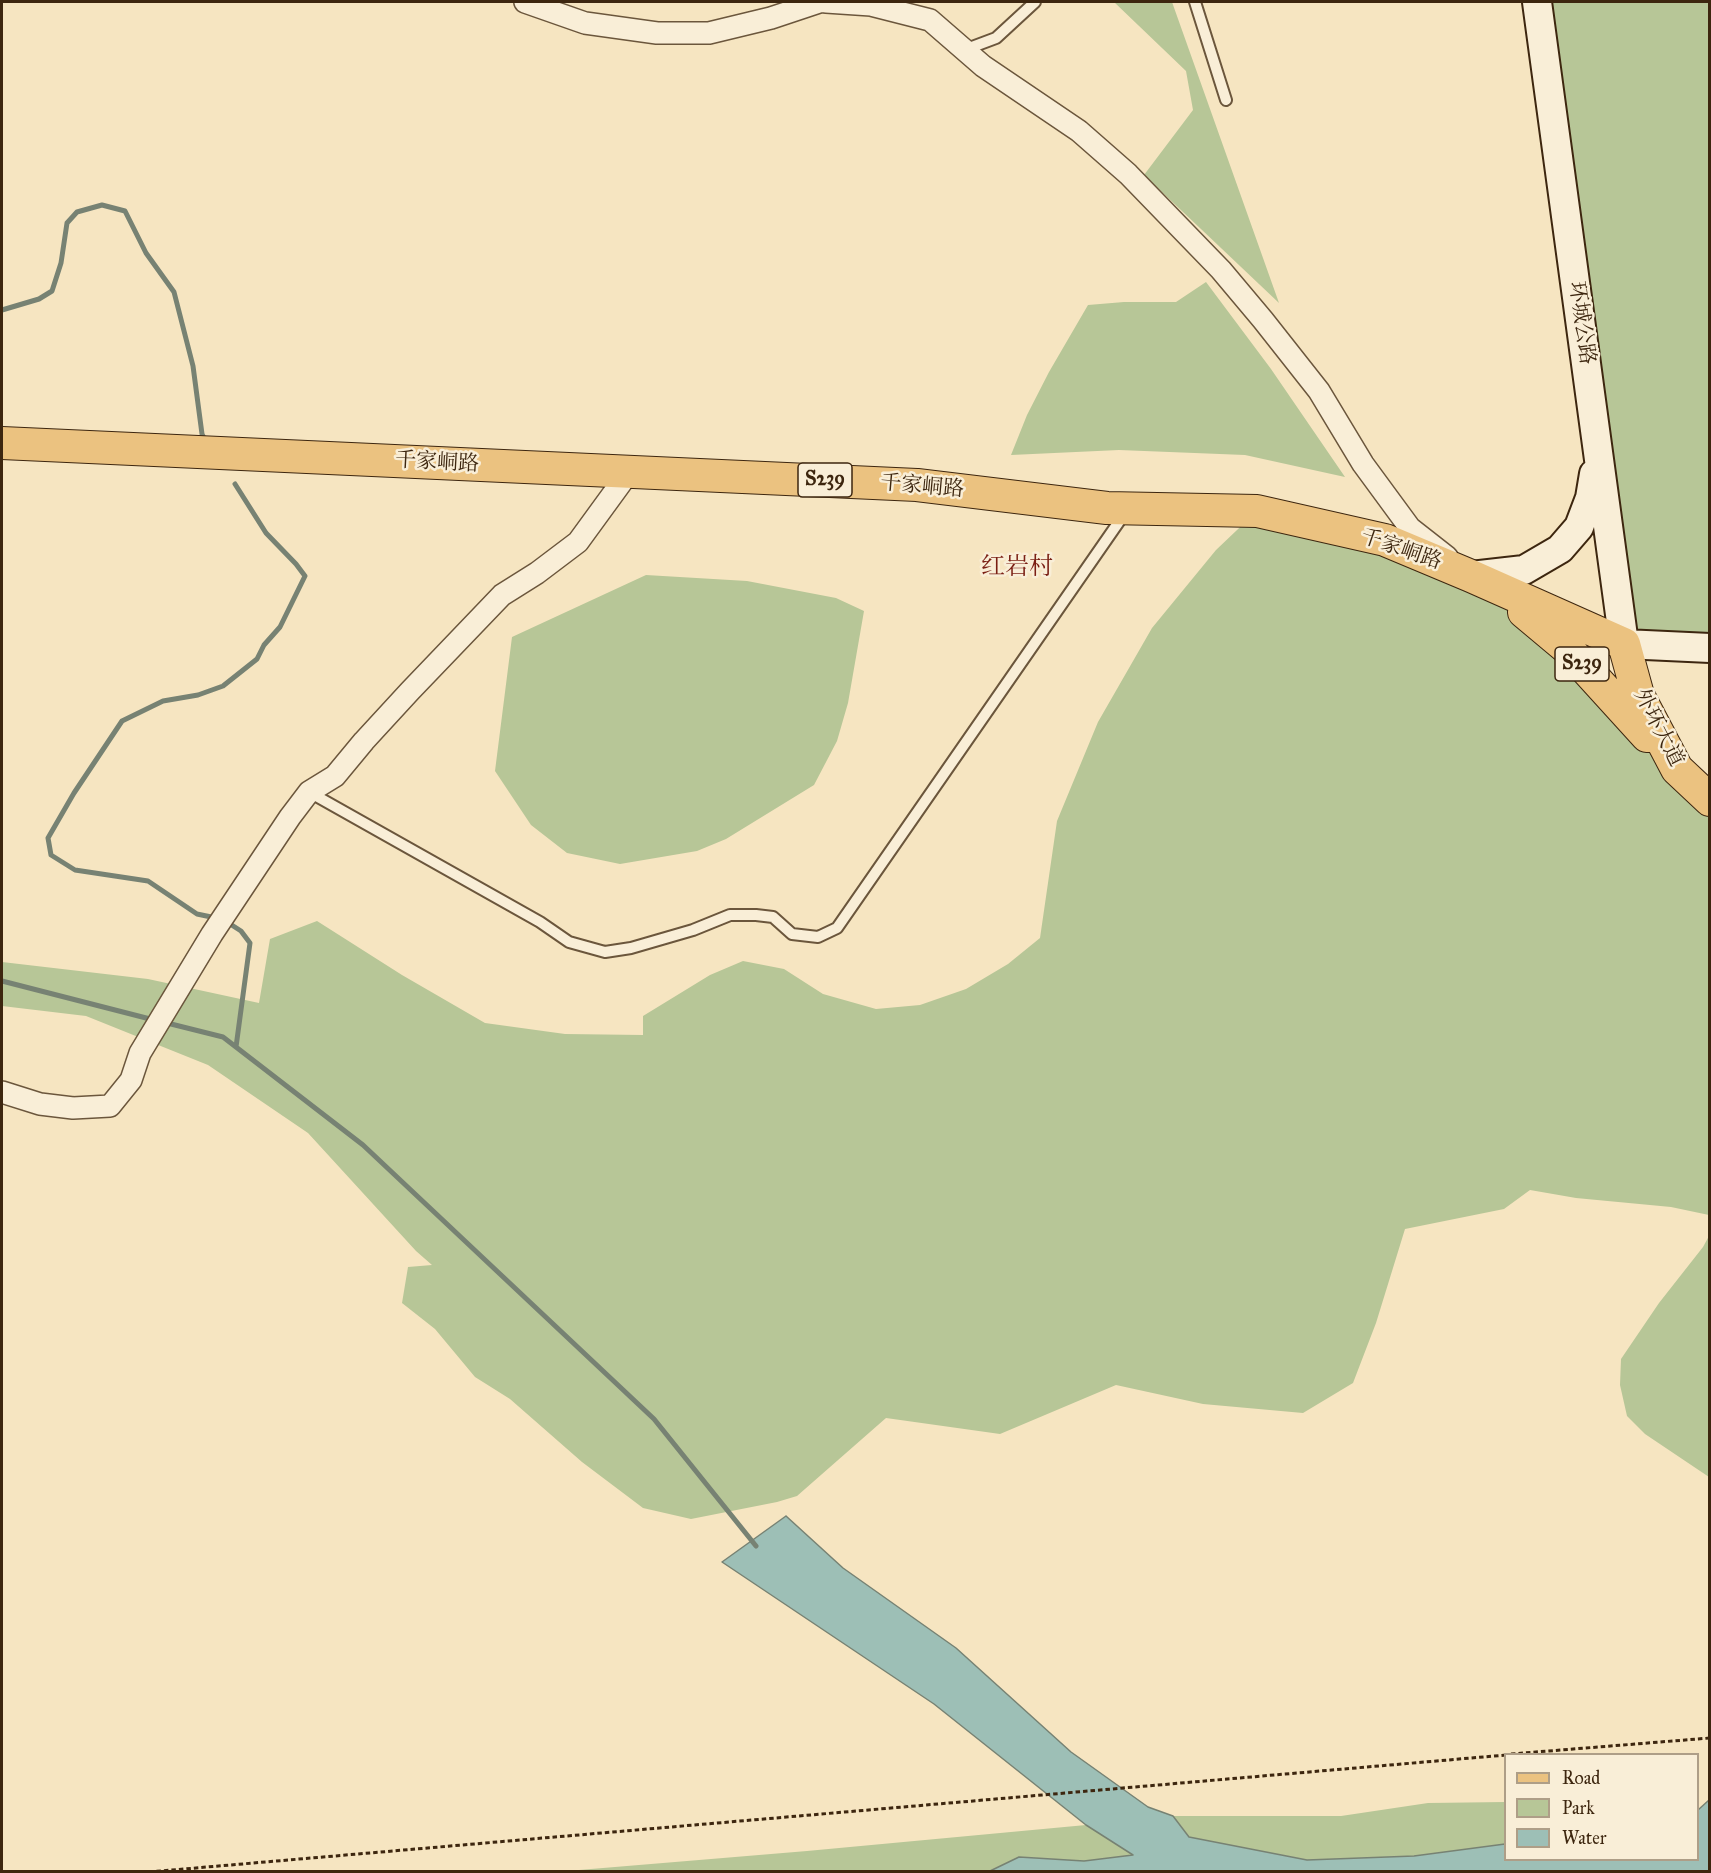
<!DOCTYPE html>
<html>
<head>
<meta charset="utf-8">
<style>
  body { margin:0 }
  #map { position:relative; width:1711px; height:1873px; overflow:hidden; background:#f6e5c1; font-family:"IM FELL Great Primer",serif }
  canvas { display:block }
  .frame { position:absolute; inset:0; border:3px solid #3d260f; pointer-events:none }
  .legend { position:absolute; left:1504px; top:1753px; width:195px; height:108px; box-sizing:border-box; background:#f9eed7; border:2px solid #ae9e87; margin:0; padding:8px 10px; list-style:none; font-size:18px; color:#3d260f }
  .legend li { display:flex; align-items:center; gap:12px; height:30px }
  .legend b { width:30px; border:2px solid #ae9e87 }
</style>
</head>
<body>
<div id="map">
<canvas width="1711" height="1873"></canvas>
<div class="frame"></div>
<ul class="legend">
<li><b style="height:8px;background:#ebc280"></b>Road</li>
<li><b style="height:16px;background:#b7c697"></b>Park</li>
<li><b style="height:16px;background:#9dbfb6"></b>Water</li>
</ul>
</div>
<script>
const context = document.querySelector('canvas').getContext('2d');
context.lineJoin = 'round';
function paint(path, color) {
  context.fillStyle = color;
  context.fill(path, 'evenodd');
}
function poly(rows) {
  const path = new Path2D();
  for (const r of rows) {
    path.moveTo(r[0], r[1]);
    for (let i = 2; i < r.length; i += 2) path.lineTo(r[i], r[i + 1]);
  }
  return path;
}
function trace(path, color, width, dash) {
  context.strokeStyle = color;
  context.lineWidth = width;
  context.lineCap = dash ? 'butt' : 'round';
  context.setLineDash(dash || []);
  context.stroke(path);
}
function drawText(font, color, halo, rows, align = 'center') {
  context.font = font + ' "IM FELL Great Primer","Noto Serif SC",serif';
  context.lineWidth = 5;
  context.setLineDash([]);
  context.textBaseline = 'middle';
  context.strokeStyle = halo;
  context.fillStyle = color;
  for (const [text, x, y, turn = 0] of rows) {
    context.save();
    context.translate(x, y);
    context.rotate((+turn || 0) * Math.PI / 180);
    context.textAlign = isNaN(turn) ? turn : align;
    if (halo) context.strokeText(text, 0, 0);
    context.fillText(text, 0, 0);
    context.restore();
  }
}
paint(poly([
  [1114,2,1172,2,1279,303,1144,175,1193,110,1186,71],
  [1537,2,1709,2,1709,648,1624,644],
  [1206,282,1271,369,1345,477,1245,455,1119,450,1011,455,1027,415,1049,372,1088,305,1124,302,1176,302],
  [1257,511,1471,576,1555,637,1709,800,1709,1215,1671,1207,1576,1198,1530,1190,1504,1209,1405,1229,1376,1323,1353,1383,1303,1413,1203,1404,1116,1385,1000,1434,886,1418,797,1496,777,1502,691,1519,643,1508,582,1462,510,1399,475,1377,435,1329,402,1303,408,1267,432,1265,416,1251,308,1133,208,1065,86,1016,2,1006,2,962,148,979,259,1003,270,939,317,921,402,975,485,1023,565,1034,643,1035,643,1016,710,975,743,961,784,969,823,994,876,1009,920,1005,966,989,1008,964,1040,938,1057,821,1098,722,1152,628,1216,550],
  [646,575,747,581,836,598,864,611,848,703,837,741,814,785,726,839,697,851,620,864,567,853,531,825,495,771,512,637],
  [1709,1236,1709,1477,1645,1434,1627,1416,1620,1385,1621,1359,1659,1303,1703,1247],
  [1505,1802,1505,1844,1414,1856,1307,1860,1189,1837,1173,1816,1341,1816,1428,1803],
  [1086,1825,1134,1855,1084,1861,1020,1857,990,1872,555,1872,807,1851]
]), '#b7c697');
const water = poly([
  [786,1516,843,1568,956,1648,1071,1752,1148,1807,1173,1816,1189,1837,1307,1860,1414,1856,1505,1844,1506,1860,1698,1860,1698,1810,1709,1800,1709,1871,990,1871,1019,1857,1084,1861,1133,1855,1086,1825,934,1704,722,1562,786,1516]
]);
paint(water, '#9dbfb6');
trace(water, '#778273', 1.5);
trace(poly([
  [2,310,39,299,52,291,61,263,67,223,77,212,102,205,125,211,146,253,174,292,193,366,202,434,204,438],
  [216,918,197,914,148,881,75,870,51,855,48,838,74,793,122,721,163,701,198,695,223,686,257,659,264,645,280,627,305,576,296,564,266,533,235,484],
  [227,922,241,931,250,943,236,1047],
  [2,981,154,1020],
  [163,1022,223,1037,363,1145,654,1419,756,1546]
]), '#778273', 5);
const service = poly([
  [1195,2,1226,100],
  [964,50,996,38,1035,2],
  [309,792,540,922,569,942,605,952,631,948,693,930,730,915,756,915,773,917,792,934,818,937,837,928,1125,513]
]);
const minor = poly([
  [525,2,585,23,657,33,709,33,771,18,819,2],
  [826,2,871,5,930,20,983,66,1079,131,1128,174,1221,270,1263,320,1319,391,1363,464,1410,528,1447,557],
  [2,1092,40,1104,73,1108,110,1106,131,1080,140,1053,212,934,290,817,309,792,335,776,364,741,410,691,502,595,537,573,578,542,629,472]
]);
const secondary = poly([
  [1537,2,1624,644,1710,648],
  [1471,576,1524,570,1560,549,1579,527,1590,498,1594,474]
]);
const primary = poly([
  [2,443,917,485,1107,508,1257,511,1385,540,1471,576,1624,644,1638,695,1677,769,1710,800],
  [1524,612,1567,648,1647,736]
]);
trace(service, '#6b563c', 14);
trace(minor, '#6b563c', 24);
trace(secondary, '#3d260f', 32);
trace(primary, '#3d260f', 34);
trace(poly([
  [1511,1754,1710,1738],
  [149,1872,1506,1755]
]), '#3d260f', 3, [4.5, 3]);
trace(service, '#f9eed7', 10);
trace(minor, '#f9eed7', 21);
trace(secondary, '#f9eed7', 28);
trace(primary, '#ebc280', 32);
for (const [x, y, w] of [
  [825,480,54],
  [1582,664,54]
]) {
  const box = new Path2D();
  box.roundRect(x - w / 2, y - 17, w, 34, 4.5);
  context.fillStyle = '#f9eed7';
  context.fill(box);
  trace(box, '#3d260f', 1.5);
}
drawText('bold 20px', '#3d260f', null, [
  ["S239",825,480],
  ["S239",1582,664]
]);
drawText('21px', '#3d260f', '#f9eed7', [
  ["环城公路",1581,323,82],
  ["千家峒路",437,463,3],
  ["千家峒路",922,487,5],
  ["千家峒路",1401,550,19],
  ["外环大道",1658,728,63]
]);
drawText('24px', '#7a1f14', '#f9eed7', [
  ["红岩村",1017,568]
]);
</script>
</body>
</html>
